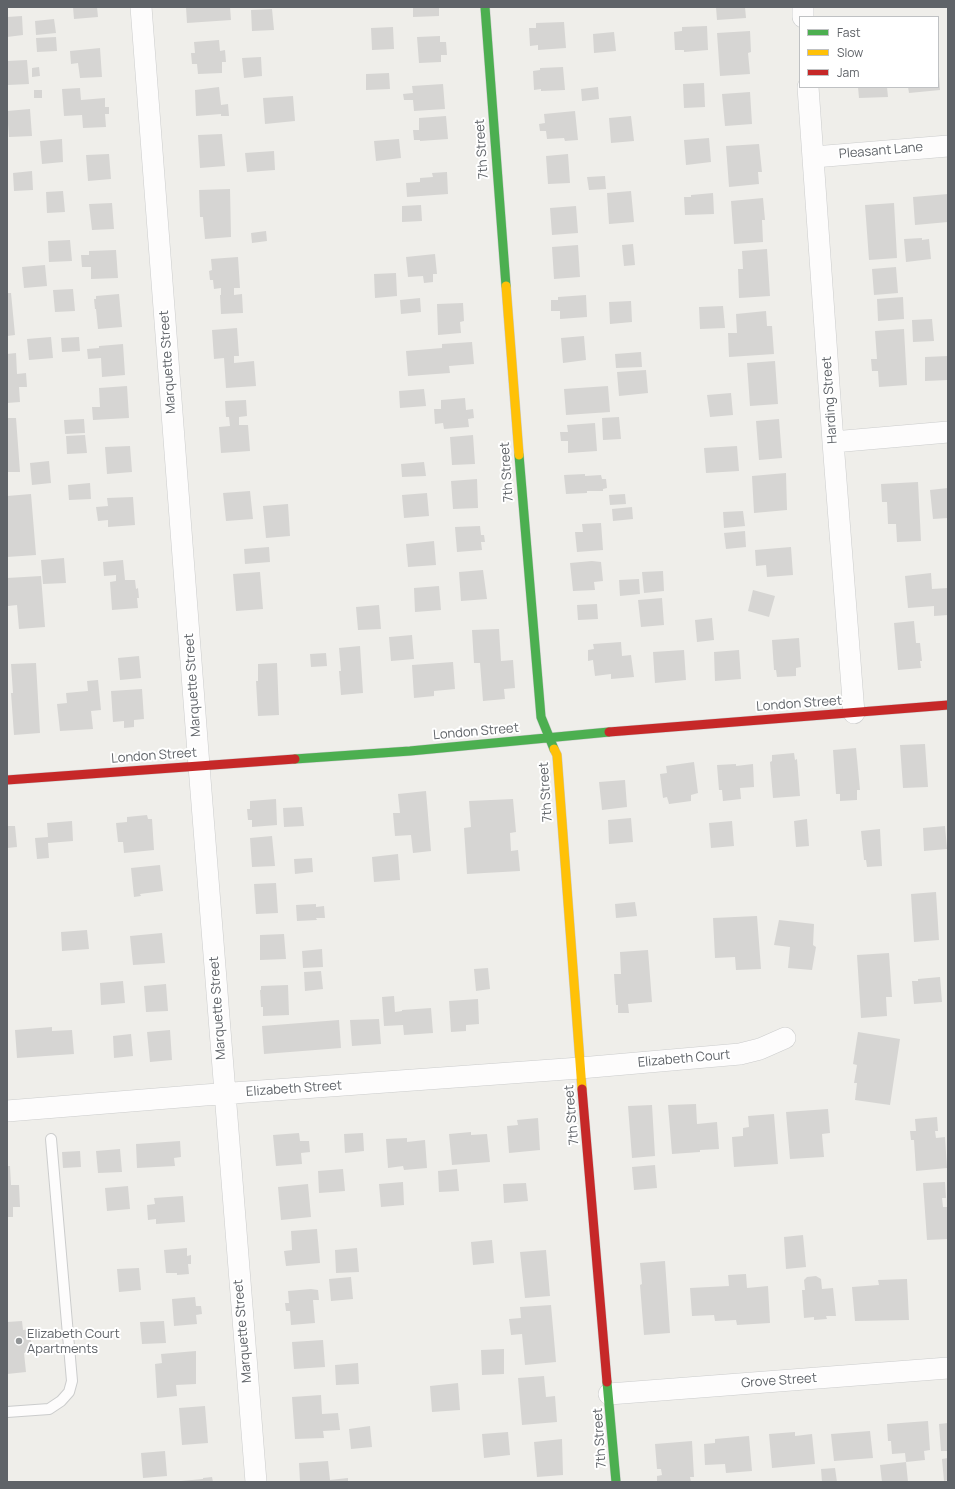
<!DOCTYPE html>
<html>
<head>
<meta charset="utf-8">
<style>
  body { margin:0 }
  #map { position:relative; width:955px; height:1489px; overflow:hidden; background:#efeeea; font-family:Manrope,sans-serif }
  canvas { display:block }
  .frame { position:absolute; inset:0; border:8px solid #5f6368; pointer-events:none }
  .legend { position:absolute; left:799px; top:16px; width:140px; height:72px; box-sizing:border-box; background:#fff; border:1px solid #bfc1c3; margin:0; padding:5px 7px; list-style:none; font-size:12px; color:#5f6368 }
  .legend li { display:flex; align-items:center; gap:8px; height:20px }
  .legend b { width:20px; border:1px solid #bfc1c3 }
</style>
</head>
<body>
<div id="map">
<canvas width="955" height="1489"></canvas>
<div class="frame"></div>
<ul class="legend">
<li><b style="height:5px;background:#4caf50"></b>Fast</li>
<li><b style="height:5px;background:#ffc107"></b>Slow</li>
<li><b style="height:5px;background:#c62828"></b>Jam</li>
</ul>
</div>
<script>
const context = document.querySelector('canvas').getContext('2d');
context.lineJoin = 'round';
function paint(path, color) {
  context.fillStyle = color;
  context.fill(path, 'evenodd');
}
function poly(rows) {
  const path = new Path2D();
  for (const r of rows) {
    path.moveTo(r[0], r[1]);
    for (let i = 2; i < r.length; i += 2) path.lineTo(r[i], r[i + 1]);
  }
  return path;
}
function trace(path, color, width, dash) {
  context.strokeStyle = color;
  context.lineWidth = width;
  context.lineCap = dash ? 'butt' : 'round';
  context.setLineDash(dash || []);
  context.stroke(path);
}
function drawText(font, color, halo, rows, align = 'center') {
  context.font = font + ' Manrope,sans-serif';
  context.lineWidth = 4;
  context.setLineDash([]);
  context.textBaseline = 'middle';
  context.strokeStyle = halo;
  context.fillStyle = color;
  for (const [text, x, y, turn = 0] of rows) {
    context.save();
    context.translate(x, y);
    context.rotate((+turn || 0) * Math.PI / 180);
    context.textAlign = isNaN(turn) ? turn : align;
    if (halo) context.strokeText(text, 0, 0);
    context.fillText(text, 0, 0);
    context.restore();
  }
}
paint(poly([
  [73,7,97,7,98,17,74,19],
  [186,7,230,7,231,20,187,23],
  [413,7,439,7,439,16,413,17],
  [716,7,745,7,746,18,717,20],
  [272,9,274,30,252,31,251,10],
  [22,16,23,35,7,37,7,17],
  [54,19,56,33,36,35,35,21],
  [564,22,566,48,538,50,538,45,530,46,529,28,536,28,536,23],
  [707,26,708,50,684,52,684,50,675,50,674,32,682,31,682,27],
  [393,27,394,49,372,50,371,28],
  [750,31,751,52,748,53,750,74,720,76,717,33],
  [614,32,616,51,594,53,593,34],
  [440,36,440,42,446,42,447,55,441,55,441,62,419,63,417,37],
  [56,37,57,51,37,52,36,38],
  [219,40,220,51,225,50,226,62,222,62,222,73,198,74,197,64,192,64,191,53,195,53,194,42],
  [100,48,102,77,80,78,78,63,71,64,70,51],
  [261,57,262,76,244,78,242,58],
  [27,60,29,84,8,85,7,61],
  [39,67,40,76,32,77,32,68],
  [563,67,565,90,541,91,541,89,534,90,533,71,540,70,540,68],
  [389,73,390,89,366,90,366,74],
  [938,76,939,76,940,90,909,93,908,87,938,87],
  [704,83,705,107,684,108,683,84],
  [443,84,445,109,414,111,413,100,404,100,403,94,413,93,412,86],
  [219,87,221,105,228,104,229,116,221,116,221,114,196,116,195,90],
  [598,87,599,99,582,101,581,89],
  [858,87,887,87,888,97,859,98],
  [80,88,81,100,105,98,105,107,109,107,109,114,105,114,106,127,83,128,82,115,64,116,62,89],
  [34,90,42,90,42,98,34,98],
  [750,92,752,124,725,126,722,94],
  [293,96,295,121,265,124,263,98],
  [30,109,32,136,9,137,7,111],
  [575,111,578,140,565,141,564,138,547,139,546,131,540,131,539,124,545,123,544,114],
  [446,116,448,139,420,141,420,140,414,140,413,130,419,130,419,118],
  [631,116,634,141,611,143,609,118],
  [222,134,225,166,200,168,198,135],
  [709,138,711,162,686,165,684,140],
  [62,139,63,162,42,164,40,141],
  [399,139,401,158,376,161,374,141],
  [759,144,762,172,758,172,759,184,729,187,726,146],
  [274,151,275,170,247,172,245,153],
  [109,154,111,179,88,181,86,155],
  [568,154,570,183,548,184,546,156],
  [32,171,33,190,14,191,13,173],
  [447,172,448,194,407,197,406,183,420,182,420,178,433,177,432,173],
  [605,176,606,189,589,190,587,177],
  [230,189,231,237,205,239,203,217,200,217,199,190],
  [63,191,65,212,47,213,46,192],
  [631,191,634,222,609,224,607,193],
  [713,193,714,214,685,215,684,197,691,197,691,195],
  [948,194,948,222,915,225,913,197],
  [763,198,765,220,762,220,763,242,734,244,731,201],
  [112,203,114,229,92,230,89,204],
  [894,203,897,258,869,260,865,205],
  [421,205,422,221,402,222,402,206],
  [576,206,578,233,552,235,550,208],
  [266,231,267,241,252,243,251,233],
  [922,238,922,240,929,239,931,259,906,262,904,239],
  [70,240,72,261,49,262,48,241],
  [633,244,635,265,624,266,622,245],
  [578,245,580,277,554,279,552,247],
  [767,249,770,296,739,298,738,269,743,269,742,251],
  [116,250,118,278,91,279,91,267,82,267,81,255,89,255,89,251],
  [435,254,437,274,433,274,433,282,424,283,423,276,408,277,406,257],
  [238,257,240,288,234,288,234,295,242,294,243,313,221,314,220,295,221,295,221,288,214,289,213,280,210,280,209,271,212,270,211,259],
  [45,265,47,286,24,288,22,267],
  [896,267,898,293,874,295,872,269],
  [396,273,397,296,375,298,374,274],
  [73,289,75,311,55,312,53,290],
  [7,293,11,293,15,335,7,336],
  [119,294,122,327,98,329,96,309,95,309,94,299,96,299,96,296],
  [586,295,587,317,560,319,560,311,551,311,551,300,558,300,558,297],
  [903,297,904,319,878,321,877,299],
  [420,298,421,312,401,314,400,300],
  [631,301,632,322,610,324,609,302],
  [463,303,464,321,460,322,461,333,438,335,437,304],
  [723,306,725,328,700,329,699,307],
  [766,311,767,326,772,326,774,354,729,357,728,333,737,333,736,314],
  [932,319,934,341,913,342,912,320],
  [237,328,239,356,234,356,234,363,254,361,256,386,226,388,224,358,214,359,212,330],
  [904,329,907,385,879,387,878,371,872,371,871,359,877,359,875,331],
  [584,336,586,360,563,363,561,338],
  [51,337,53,358,29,360,27,339],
  [79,337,80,351,62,352,61,338],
  [472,342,474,364,449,366,450,373,408,376,406,351,442,348,442,344],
  [123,344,125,375,102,377,101,358,88,359,87,349,99,348,99,346],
  [641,352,642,367,616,368,615,354],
  [16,353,17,374,26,373,27,387,19,387,20,402,7,403,7,354],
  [948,356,948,380,925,381,925,357],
  [775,361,778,404,750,406,747,363],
  [646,370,648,393,619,396,617,372],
  [127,386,129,418,93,420,92,407,100,407,99,388],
  [608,386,610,412,566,415,564,389],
  [424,389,426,406,400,408,399,391],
  [731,393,733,415,710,417,707,395],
  [465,398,466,410,473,409,474,418,468,419,469,427,444,429,443,423,435,424,434,409,441,409,441,400],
  [246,400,247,416,239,417,239,425,248,425,250,451,221,453,219,427,230,426,229,417,226,417,225,401],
  [619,417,621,439,603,440,602,418],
  [7,418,16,418,20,472,7,472],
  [84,419,85,433,65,434,64,420],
  [779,419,782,458,759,460,756,421],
  [595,423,597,451,568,453,568,441,561,441,560,432,568,432,567,425],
  [85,435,87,453,67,454,66,436],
  [473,435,475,464,452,465,450,437],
  [130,446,132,472,107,474,105,447],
  [737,446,739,471,706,473,704,448],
  [49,461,51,483,32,485,30,463],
  [424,462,426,476,402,477,401,464],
  [786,473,787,510,754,513,752,476],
  [585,474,585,476,601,475,602,479,606,479,607,488,603,489,603,491,587,491,587,493,566,494,564,475],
  [477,479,478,508,453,509,451,481],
  [918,482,921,541,897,542,896,524,888,524,887,502,882,502,881,484],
  [90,483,91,499,69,500,68,485],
  [948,488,948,518,933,519,930,490],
  [250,491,253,519,226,521,223,493],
  [427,493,429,516,404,518,402,495],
  [31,494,36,555,7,557,7,496],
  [625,494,626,504,610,505,609,495],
  [133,497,135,525,108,527,108,520,98,521,96,507,108,506,107,498],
  [288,504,290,536,266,538,263,506],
  [632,507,633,519,613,521,612,509],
  [743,511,745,526,724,528,723,512],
  [601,523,603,550,577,552,575,532,583,532,582,524],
  [480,526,481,535,484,535,485,542,481,542,482,550,457,552,455,527],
  [745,531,746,547,726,549,724,533],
  [434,541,436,565,408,567,406,544],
  [269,547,270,562,245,564,244,549],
  [791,547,793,575,767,577,766,565,756,566,755,550],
  [64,558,66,583,43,584,41,560],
  [123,560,125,580,135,580,136,589,138,588,139,598,137,598,138,608,112,610,110,582,116,581,116,575,104,576,103,562],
  [592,561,601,562,603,581,594,582,595,590,573,591,570,563],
  [483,570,487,599,461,601,459,572],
  [663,571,664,591,644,593,642,572],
  [260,572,263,609,236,611,233,574],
  [931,573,932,589,948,588,948,615,934,616,934,606,908,608,905,576],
  [41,576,45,627,19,629,17,605,8,606,7,578],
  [639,579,640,594,620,596,619,580],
  [439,586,441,610,415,612,414,588],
  [753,590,775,596,769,617,748,611],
  [662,598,664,625,641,627,638,600],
  [597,604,598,619,578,620,577,605],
  [379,605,381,629,358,630,356,607],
  [712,618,714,640,697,642,695,620],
  [914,621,916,643,920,643,922,661,920,661,921,668,898,670,894,623],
  [499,629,501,661,513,660,515,688,504,689,505,699,483,701,480,663,474,663,472,630],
  [412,635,414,659,391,661,389,637],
  [799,638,801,667,796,668,796,676,777,677,776,670,774,670,772,640],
  [621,642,622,656,631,655,634,677,611,679,611,674,595,676,593,660,588,661,588,650,594,649,593,644],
  [360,646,363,693,341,695,339,671,341,671,339,648],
  [684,650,686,680,655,683,653,652],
  [739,650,741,679,715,681,714,652],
  [326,653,327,666,311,667,310,654],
  [139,656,141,678,120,680,118,658],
  [453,662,455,689,434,691,434,696,414,698,412,665],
  [36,663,40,733,14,735,11,693,13,693,11,664],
  [277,663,279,715,258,716,256,681,258,681,258,664],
  [98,680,101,710,91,711,93,729,60,731,57,704,67,703,66,693,88,691,87,681],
  [142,689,144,719,134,720,134,727,124,728,124,721,113,722,111,691],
  [925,744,928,787,903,788,900,745],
  [856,748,860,790,857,790,857,800,840,801,840,794,836,794,833,750],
  [794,753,795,760,797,759,800,796,773,798,770,762,772,761,772,755],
  [694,762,698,793,691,795,691,801,669,804,667,797,663,798,660,774,667,773,666,766],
  [736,764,736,766,753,764,754,787,740,788,741,799,723,801,722,790,719,790,717,765],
  [625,780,627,807,602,810,599,782],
  [426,791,431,851,413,853,411,835,395,836,393,813,400,813,398,794],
  [276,799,277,825,252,827,252,820,248,820,247,809,250,809,250,801],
  [513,799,516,832,510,833,511,851,518,850,520,871,467,874,464,828,471,827,469,801],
  [302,807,304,826,284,827,283,808],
  [147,815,148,819,152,819,154,850,124,853,123,842,118,842,116,823,127,822,127,817],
  [631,818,633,842,609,844,608,820],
  [807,819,809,846,796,847,794,821],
  [72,821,73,841,48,843,49,858,37,859,35,838,48,837,47,823],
  [732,821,734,846,711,848,709,823],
  [7,826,15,826,17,847,7,848],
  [945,826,947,849,924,851,923,828],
  [880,829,882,866,867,867,866,860,864,860,861,831],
  [272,836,275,866,252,867,250,838],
  [398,854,400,880,374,882,372,857],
  [312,858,313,872,295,874,294,859],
  [160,865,163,891,140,894,141,896,134,897,131,868],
  [276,883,278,913,256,914,254,884],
  [936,892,939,940,914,942,911,894],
  [635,902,637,916,616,918,615,904],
  [316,904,316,907,324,906,325,918,316,918,317,920,297,921,296,905],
  [757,916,761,969,736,970,735,957,715,958,713,918],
  [779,920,814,924,813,945,816,947,812,970,788,968,790,947,774,945],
  [87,930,89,949,62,951,61,932],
  [162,933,165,963,133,965,130,936],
  [284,934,286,959,260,960,260,935],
  [322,949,323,967,303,968,302,951],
  [648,950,652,1002,628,1004,629,1013,618,1013,618,1005,616,1005,614,974,621,974,620,952],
  [889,953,892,997,886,997,887,1016,861,1018,857,955],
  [488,968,490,989,476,991,474,969],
  [321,971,323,989,305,991,304,972],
  [940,977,942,1002,914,1004,912,981,918,981,918,979],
  [123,981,125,1003,101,1005,100,983],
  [166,984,168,1011,146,1012,144,986],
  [288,985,289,1015,263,1016,263,1007,261,1007,260,990,261,990,261,986],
  [394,996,395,1012,402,1011,402,1010,431,1008,433,1033,404,1035,403,1025,384,1026,382,997],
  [478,999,479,1024,466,1025,466,1031,451,1032,449,1001],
  [379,1019,381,1044,352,1046,350,1020],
  [339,1020,341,1048,264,1054,262,1026],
  [52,1027,52,1031,72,1030,74,1054,17,1058,15,1030],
  [170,1030,172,1060,150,1062,147,1032],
  [858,1032,900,1039,890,1105,855,1100,857,1083,854,1083,857,1065,853,1064],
  [131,1034,133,1056,114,1058,113,1036],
  [696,1104,697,1124,717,1122,719,1149,700,1150,700,1152,672,1154,668,1105],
  [652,1105,655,1156,632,1158,628,1106],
  [828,1109,830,1133,822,1134,824,1157,790,1159,786,1112],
  [774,1114,778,1164,734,1167,732,1137,743,1136,743,1128,749,1127,748,1116],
  [937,1117,938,1131,935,1131,936,1138,945,1137,947,1168,916,1171,914,1140,911,1140,910,1131,916,1131,915,1119],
  [538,1118,540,1150,509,1153,507,1126,518,1125,517,1120],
  [471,1132,471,1135,487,1134,490,1162,452,1165,449,1134],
  [299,1133,300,1141,309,1141,310,1152,301,1153,302,1164,276,1166,273,1135],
  [363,1133,364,1151,345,1153,344,1134],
  [407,1138,407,1142,425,1140,427,1168,404,1170,403,1166,388,1168,386,1139],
  [180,1141,181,1157,174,1158,175,1166,137,1168,136,1144],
  [120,1149,122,1172,98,1173,96,1151],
  [80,1151,81,1167,63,1168,62,1152],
  [655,1165,657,1188,634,1190,632,1167],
  [7,1166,10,1166,11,1185,19,1185,20,1207,13,1207,13,1217,7,1217],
  [343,1169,345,1191,319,1193,318,1171],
  [457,1169,459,1191,439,1192,438,1171],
  [403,1182,404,1205,381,1207,379,1184],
  [945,1182,946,1198,942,1198,943,1207,948,1207,948,1239,927,1240,923,1183],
  [526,1183,528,1201,504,1203,503,1184],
  [308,1184,311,1217,281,1220,278,1187],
  [128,1186,130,1209,107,1211,105,1188],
  [183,1196,185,1222,156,1224,156,1219,148,1220,147,1205,155,1204,154,1198],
  [317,1229,320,1263,286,1266,284,1251,292,1250,291,1231],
  [803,1235,806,1267,786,1269,784,1237],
  [492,1240,494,1263,473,1265,471,1242],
  [187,1248,187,1256,191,1255,191,1264,188,1264,189,1274,177,1275,177,1273,166,1273,164,1250],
  [357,1248,359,1272,336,1273,335,1250],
  [546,1250,550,1296,525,1298,520,1252],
  [665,1261,670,1333,644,1335,640,1285,642,1284,640,1263],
  [139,1268,141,1290,119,1292,117,1269],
  [746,1274,747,1288,768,1286,770,1323,737,1325,736,1320,715,1321,714,1315,692,1316,690,1288,729,1286,728,1275],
  [816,1276,821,1279,822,1289,833,1288,836,1316,826,1316,827,1319,814,1320,814,1317,804,1318,802,1290,805,1290,804,1280,807,1277],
  [351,1277,353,1299,331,1301,329,1279],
  [907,1279,909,1320,855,1321,852,1287,879,1285,878,1280],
  [311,1289,318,1290,319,1300,313,1300,315,1323,291,1325,290,1311,286,1311,285,1303,289,1303,288,1291],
  [195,1297,196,1306,201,1306,202,1314,196,1315,197,1324,174,1326,172,1299],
  [551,1305,556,1362,525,1365,522,1334,511,1335,509,1319,521,1318,520,1307],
  [22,1321,23,1330,30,1329,32,1352,24,1353,26,1372,7,1374,7,1322],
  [164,1321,166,1343,142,1344,140,1322],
  [323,1340,325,1367,294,1369,292,1342],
  [504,1349,504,1374,482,1375,481,1350],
  [196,1351,196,1384,176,1385,177,1396,157,1398,155,1364,162,1363,161,1354],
  [358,1363,359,1384,336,1385,335,1365],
  [544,1376,546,1397,555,1396,557,1422,522,1425,518,1378],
  [458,1383,460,1410,432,1412,430,1386],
  [321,1395,322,1414,338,1413,340,1430,323,1431,324,1438,295,1439,292,1397],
  [205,1406,208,1443,182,1445,179,1408],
  [928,1421,930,1450,924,1451,925,1460,906,1462,905,1453,892,1454,891,1441,888,1441,887,1424],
  [948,1423,948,1451,941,1451,939,1424],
  [370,1426,372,1447,351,1449,349,1429],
  [870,1431,873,1458,834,1461,831,1434],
  [508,1432,510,1455,484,1458,482,1434],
  [795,1432,795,1436,812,1434,815,1464,772,1468,769,1434],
  [749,1436,752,1471,726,1473,725,1464,705,1465,704,1444,715,1443,715,1439],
  [562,1439,563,1475,537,1477,534,1442],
  [692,1441,694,1477,690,1477,691,1482,657,1482,657,1476,662,1475,661,1469,657,1469,655,1444],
  [165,1451,167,1476,143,1478,141,1453],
  [948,1458,948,1480,944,1481,942,1459],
  [328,1461,330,1480,348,1478,348,1482,300,1482,299,1463],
  [906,1462,908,1482,882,1482,880,1465],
  [835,1468,837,1482,822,1482,821,1469],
  [212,1477,213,1482,182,1482,181,1481,203,1479,203,1478]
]), '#d6d5d3');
const lane = poly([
  [7,1412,49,1409,61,1401,69,1392,72,1381,51,1139]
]);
const street = poly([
  [141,7,199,766,256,1482],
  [803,7,803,17],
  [808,87,833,442,854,713],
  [814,157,948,146],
  [833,442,948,432],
  [7,1111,205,1095,580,1068,740,1054,760,1049,785,1038],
  [609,1394,948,1368]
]);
const fast = poly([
  [485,7,506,286],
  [519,455,541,717,554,749],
  [295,759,410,751,609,732],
  [607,1382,616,1482]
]);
const slow = poly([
  [506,286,519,455],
  [554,749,557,755,582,1089]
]);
const jam = poly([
  [609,732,948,705],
  [7,780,295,759],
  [582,1089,607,1382]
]);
trace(lane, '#cbcccc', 12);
trace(street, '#cbcccc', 22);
trace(fast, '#cacacb', 10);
trace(slow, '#cacacb', 10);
trace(jam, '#cacacb', 10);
trace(lane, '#fdfcfc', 10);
trace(street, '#fdfcfc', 21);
trace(fast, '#4caf50', 9);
trace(slow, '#ffc107', 9);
trace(jam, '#c62828', 9);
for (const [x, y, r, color] of [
  [19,1341,4,"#919496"]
]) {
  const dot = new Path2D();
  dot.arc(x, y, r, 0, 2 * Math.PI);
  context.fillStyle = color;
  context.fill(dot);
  trace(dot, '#fff', 1.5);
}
drawText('13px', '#5f6368', '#fff', [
  ["7th Street",482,149,-94],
  ["Pleasant Lane",881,151,-5],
  ["Marquette Street",168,362,-94],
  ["Harding Street",830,400,-94],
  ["7th Street",507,472,-94],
  ["Marquette Street",193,685,-94],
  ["London Street",799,704,-4],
  ["London Street",476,732,-5],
  ["London Street",154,756,-4],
  ["7th Street",546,792,-94],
  ["Marquette Street",218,1008,-94],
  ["Elizabeth Court",684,1059,-5],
  ["Elizabeth Street",294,1089,-4],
  ["7th Street",572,1115,-95],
  ["Marquette Street",243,1331,-95],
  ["Grove Street",779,1381,-4],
  ["7th Street",600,1438,-94]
]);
drawText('13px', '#5f6368', '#fff', [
  ["Elizabeth Court",27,1334],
  ["Apartments",27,1349]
], 'left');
</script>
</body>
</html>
